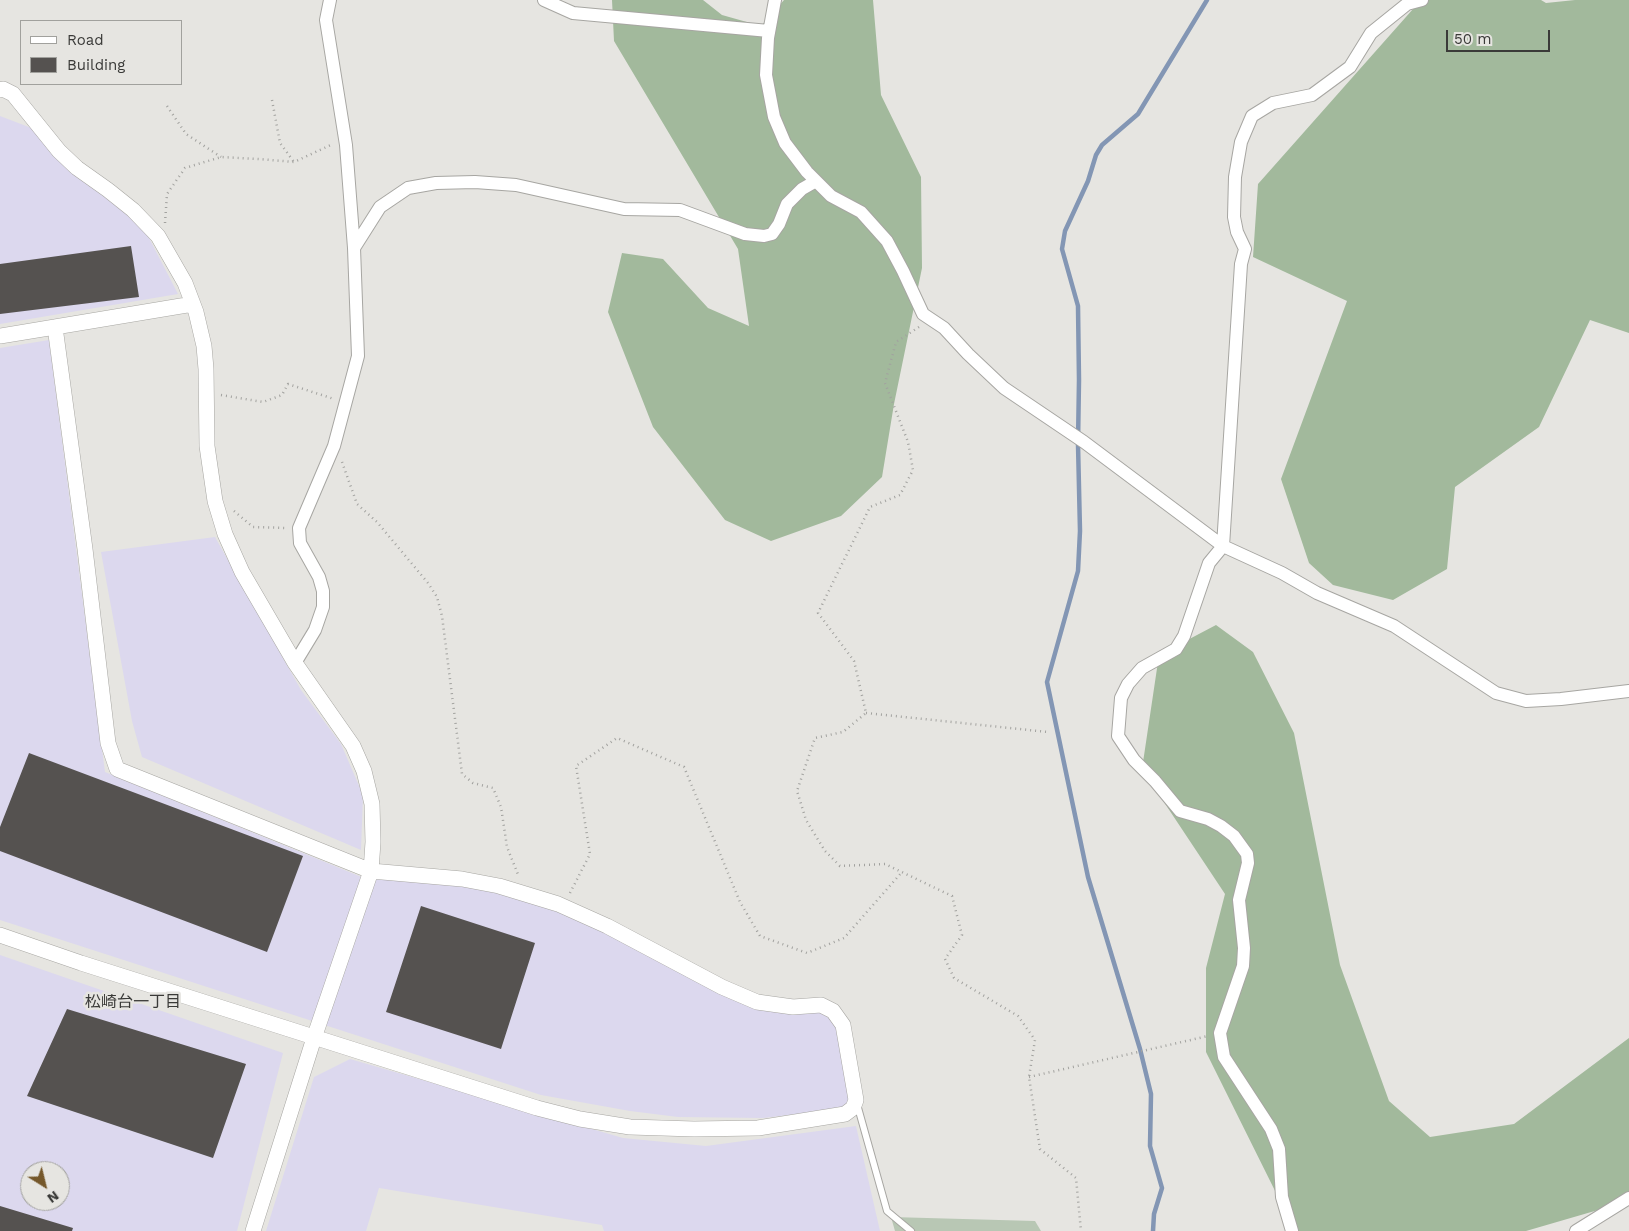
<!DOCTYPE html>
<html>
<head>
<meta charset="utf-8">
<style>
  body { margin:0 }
  #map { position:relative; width:1629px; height:1231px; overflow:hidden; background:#e6e5e1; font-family:"Work Sans",sans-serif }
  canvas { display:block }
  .legend { position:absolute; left:20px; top:20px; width:162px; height:65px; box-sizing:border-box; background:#e6e5e1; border:1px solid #a1a19d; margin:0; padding:6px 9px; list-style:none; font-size:15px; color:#3a3a38 }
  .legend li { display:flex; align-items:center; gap:10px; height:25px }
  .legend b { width:25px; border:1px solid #a1a19d }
  .north { position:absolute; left:20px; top:1161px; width:50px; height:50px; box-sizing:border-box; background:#e6e5e1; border:1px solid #a1a19d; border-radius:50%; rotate:144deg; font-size:14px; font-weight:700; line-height:20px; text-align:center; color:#3a3a38 }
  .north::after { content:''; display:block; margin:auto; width:18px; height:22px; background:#75582b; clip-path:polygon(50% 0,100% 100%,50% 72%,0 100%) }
  .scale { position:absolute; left:1446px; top:30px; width:104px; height:22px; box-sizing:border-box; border:2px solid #3a3a38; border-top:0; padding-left:6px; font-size:15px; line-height:18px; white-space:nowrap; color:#3a3a38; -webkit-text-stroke:4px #e6e5e1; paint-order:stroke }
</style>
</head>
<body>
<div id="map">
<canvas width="1629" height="1231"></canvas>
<ul class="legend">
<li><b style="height:6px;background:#fff"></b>Road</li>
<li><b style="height:14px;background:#555250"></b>Building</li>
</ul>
<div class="north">N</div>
<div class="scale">50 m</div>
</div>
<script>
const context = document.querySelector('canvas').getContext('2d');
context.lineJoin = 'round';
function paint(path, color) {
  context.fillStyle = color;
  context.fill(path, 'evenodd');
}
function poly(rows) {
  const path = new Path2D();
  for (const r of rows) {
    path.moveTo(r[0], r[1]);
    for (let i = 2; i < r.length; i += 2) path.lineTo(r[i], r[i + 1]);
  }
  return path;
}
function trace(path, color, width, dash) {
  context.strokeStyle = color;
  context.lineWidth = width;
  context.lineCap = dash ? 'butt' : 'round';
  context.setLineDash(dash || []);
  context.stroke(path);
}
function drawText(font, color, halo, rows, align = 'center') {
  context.font = font + ' "Work Sans","Noto Sans JP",sans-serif';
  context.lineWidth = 5;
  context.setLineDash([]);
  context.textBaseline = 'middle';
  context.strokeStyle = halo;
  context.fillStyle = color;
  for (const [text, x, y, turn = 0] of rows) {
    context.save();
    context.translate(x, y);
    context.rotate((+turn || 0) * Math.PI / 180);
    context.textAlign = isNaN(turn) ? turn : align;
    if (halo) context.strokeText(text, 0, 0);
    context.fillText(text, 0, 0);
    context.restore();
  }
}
paint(poly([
  [0,116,34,129,81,180,122,208,148,236,178,294,0,324],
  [49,340,105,772,364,878,432,883,476,888,560,910,722,993,818,1011,831,1019,837,1029,851,1097,847,1104,840,1109,763,1118,678,1117,630,1111,541,1095,0,920,0,348],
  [215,537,301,690,341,744,363,795,361,850,142,757,132,721,101,552],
  [0,955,283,1053,237,1231,0,1231],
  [30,1171,60,1171,60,1201,30,1201],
  [350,1059,623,1138,706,1146,856,1126,880,1231,604,1231,602,1225,379,1188,366,1231,266,1231,314,1077]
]), '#dcd8ee');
paint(poly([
  [891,1217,1035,1221,1041,1231,895,1231]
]), '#b8c7b4');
paint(poly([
  [612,0,703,0,722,15,761,26,784,0,873,0,881,95,921,177,922,268,894,404,882,477,841,516,771,541,725,520,653,427,608,312,622,253,663,259,708,308,749,326,738,249,614,41],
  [1421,0,1541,0,1546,3,1575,0,1629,0,1629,333,1590,320,1539,427,1455,487,1447,569,1393,600,1333,585,1309,563,1281,479,1347,301,1253,257,1258,184],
  [1216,625,1253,652,1294,733,1340,965,1389,1101,1430,1137,1514,1124,1629,1038,1629,1201,1526,1231,1295,1231,1206,1052,1206,968,1225,894,1142,769,1159,655]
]), '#a2b99c');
trace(poly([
  [1153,1231,1154,1214,1162,1188,1150,1146,1151,1094,1140,1049,1088,877,1047,682,1078,571,1080,531,1078,444,1079,380,1078,306,1062,249,1065,231,1088,181,1096,155,1102,145,1138,114,1207,0]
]), '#8396b4', 4.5);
paint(poly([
  [131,246,139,297,0,314,0,264],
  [29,753,303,856,267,952,0,851,0,827],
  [421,906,535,943,501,1049,386,1012],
  [67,1009,246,1064,213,1158,27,1096],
  [0,1206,73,1228,72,1231,0,1231]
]), '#555250');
const service = poly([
  [857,1104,887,1211,911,1231]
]);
const minor = poly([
  [330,0,326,20,346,145,354,248],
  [544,0,573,13,769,31],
  [775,0,768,38,766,75,774,117,785,143,807,172,831,196,861,212,887,241,903,271,923,314,944,328,968,354,1004,388,1084,442,1223,546,1282,573,1317,593,1394,626,1496,693,1526,701,1561,699,1629,691],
  [295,663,315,630,323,607,323,591,319,577,300,543,299,528,334,446,358,356,354,248,380,207,408,188,436,183,475,182,516,185,624,209,680,210,745,234,764,236,772,234,779,224,787,204,802,189,816,181],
  [1292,1231,1282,1197,1279,1149,1271,1129,1224,1057,1220,1033,1243,966,1244,948,1239,900,1248,863,1247,854,1234,836,1221,826,1208,819,1180,811,1155,781,1134,760,1118,736,1121,698,1128,684,1142,668,1176,649,1184,636,1209,563,1223,546,1241,264,1245,249,1237,232,1234,217,1235,177,1241,142,1252,116,1273,103,1312,95,1350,67,1371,33,1407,4,1422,0],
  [1576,1231,1629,1198]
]);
const tertiary = poly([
  [0,90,3,89,13,94,59,151,77,168,108,190,133,210,158,236,185,283,196,312,204,346,206,369,207,446,215,501,225,534,242,572,295,663,353,746,364,771,372,804,373,842,371,871,314,1038,253,1231],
  [55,327,193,304],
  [0,336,55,327,85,549,108,743,117,769,371,871,462,879,499,886,558,904,607,926,722,987,757,1002,793,1007,821,1005,833,1011,843,1025,856,1100,853,1108,845,1114,758,1128,694,1129,630,1127,580,1119,537,1108,81,963,0,935]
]);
trace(service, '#a7a6a2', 8);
trace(minor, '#a7a6a2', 14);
trace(tertiary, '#a7a6a2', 16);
trace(poly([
  [272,100,280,143,294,162],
  [167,106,186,134,221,157],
  [165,223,167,194,185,168,221,157,259,159,294,162,333,144],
  [919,327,896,342,885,383,908,442,913,470,900,495,870,507,818,613,854,661,866,713,843,732,815,738,797,791,806,820,825,851,840,866,885,864,952,896,962,935,945,959,954,978,1018,1016,1035,1040,1029,1077,1040,1149,1076,1178,1081,1231],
  [221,395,263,402,282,395,288,384,334,399],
  [342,462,357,504,377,522,428,583,437,597,442,616,462,774,473,783,493,788,501,807,507,847,519,877],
  [234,511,253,527,287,528],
  [866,713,1048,732],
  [570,893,590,854,576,766,617,738,684,767,740,902,760,936,807,953,844,938,902,872],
  [1029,1077,1208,1036]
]), '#a2a29f', 2.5, [1, 4]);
trace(service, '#fff', 6);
trace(minor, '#fff', 12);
trace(tertiary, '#fff', 15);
drawText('16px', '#3a3a38', '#e6e5e1', [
  ["松崎台一丁目",133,1002]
]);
</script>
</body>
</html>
